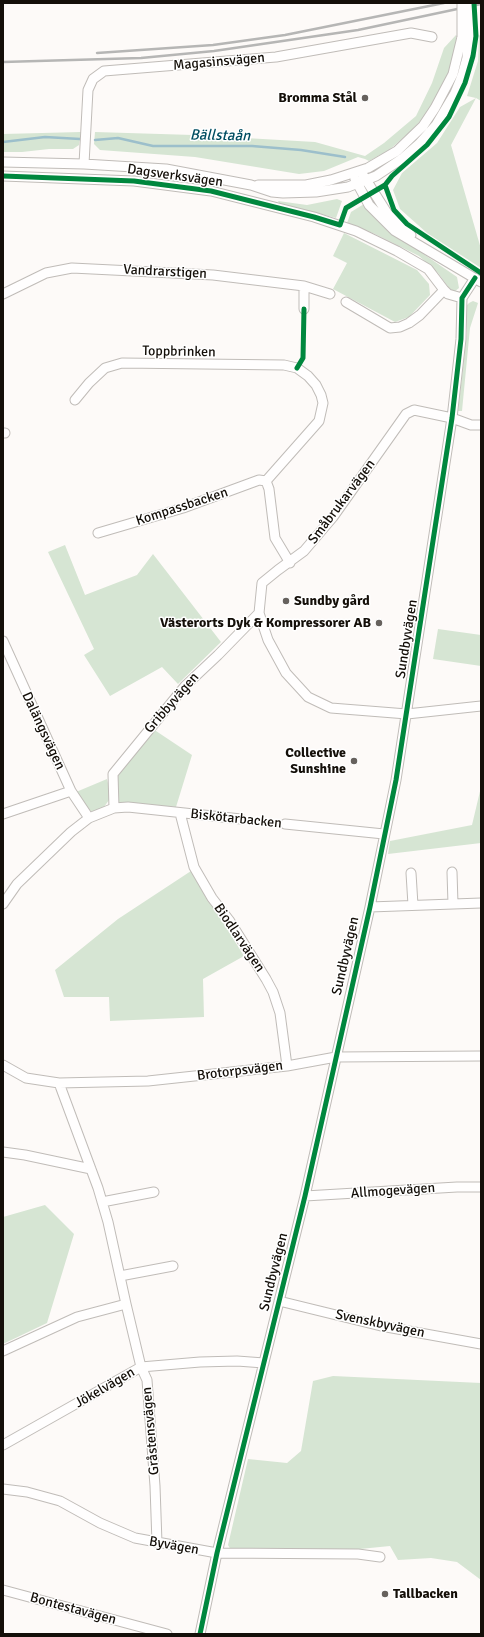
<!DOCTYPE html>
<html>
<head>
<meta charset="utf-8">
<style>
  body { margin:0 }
  #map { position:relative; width:484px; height:1637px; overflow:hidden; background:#fdfaf8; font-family:Signika,sans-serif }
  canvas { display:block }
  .frame { position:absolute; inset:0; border:4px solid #140f09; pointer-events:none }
</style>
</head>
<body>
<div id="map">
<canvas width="484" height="1637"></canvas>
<div class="frame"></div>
</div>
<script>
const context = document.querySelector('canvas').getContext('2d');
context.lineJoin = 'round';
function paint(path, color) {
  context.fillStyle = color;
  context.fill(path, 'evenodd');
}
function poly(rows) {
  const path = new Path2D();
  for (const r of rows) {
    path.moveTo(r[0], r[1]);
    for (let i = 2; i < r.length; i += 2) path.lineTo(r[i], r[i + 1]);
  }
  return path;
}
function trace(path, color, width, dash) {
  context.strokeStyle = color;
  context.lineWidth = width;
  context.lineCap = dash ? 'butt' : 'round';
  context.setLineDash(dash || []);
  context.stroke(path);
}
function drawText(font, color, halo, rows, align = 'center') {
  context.font = font + ' Signika,sans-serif';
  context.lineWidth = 3;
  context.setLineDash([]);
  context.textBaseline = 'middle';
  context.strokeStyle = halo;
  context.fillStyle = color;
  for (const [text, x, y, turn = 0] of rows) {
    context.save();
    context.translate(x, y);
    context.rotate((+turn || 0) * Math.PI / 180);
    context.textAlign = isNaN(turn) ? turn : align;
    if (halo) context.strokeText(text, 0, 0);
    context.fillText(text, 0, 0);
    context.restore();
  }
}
paint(poly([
  [481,33,481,101,476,98,451,145,481,249,481,268,427,233,400,209,393,190,402,173,437,143,460,107,476,98,467,96,478,61,479,36],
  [456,35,457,44,448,76,437,97,424,117,410,132,389,150,369,161,365,159,358,157,324,171,299,174,195,157,100,150,94,144,95,132,193,135,315,142,365,156,384,143,416,116,432,83,444,48],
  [81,132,79,145,73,149,49,149,22,152,3,152,3,134],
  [337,199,342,201,336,218,279,203,278,201,307,205],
  [364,204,390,231,457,277,459,288,454,292,449,288,438,273,419,256,375,234,347,223,351,212],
  [344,233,417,270,429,284,430,295,409,317,395,322,333,289,347,263,333,256],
  [473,301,478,303,470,328,462,411,458,411,467,333,466,306,469,303],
  [65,545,85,595,137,575,153,554,221,642,178,684,162,667,110,696,84,655,94,649,48,552],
  [438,629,481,635,481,666,433,659],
  [153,729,192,755,176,807,117,802,118,776],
  [107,779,109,787,109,800,104,807,95,812,91,811,85,806,76,792],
  [481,787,481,843,388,854,390,841,472,825],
  [191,871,244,956,203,979,204,1017,110,1021,109,997,64,997,55,970,118,919],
  [45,1205,74,1234,47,1323,3,1344,3,1217],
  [333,1376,481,1383,481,1580,457,1562,431,1558,398,1560,390,1546,340,1551,232,1552,228,1545,248,1459,287,1463,301,1451,313,1381]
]), '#d6e5d3');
trace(poly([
  [95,140,118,138,153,146,252,146,301,150,345,157],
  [3,142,45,137,80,139]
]), '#9cbfcb', 2.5);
const minor = poly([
  [3,162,84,164,166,169,251,185,272,192,283,193,316,192,348,187,376,176,403,158,419,144,436,125,455,93,462,76,467,58,469,36],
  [84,164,88,90,93,79,104,71,276,57,411,33,432,37],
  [363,175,387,213,411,235],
  [3,176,134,181,211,191,314,217,356,231,397,251,428,269,444,290,448,294,462,298],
  [355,179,369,205,395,231,481,282],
  [258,185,306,185,331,180,368,168,397,151,423,126,435,108,453,74,462,37],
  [3,294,46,273,72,268,213,275,304,286,330,294],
  [346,302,390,328,400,327,409,323,420,315,444,290],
  [304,309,304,286],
  [75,400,89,383,105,368,122,363,284,365,297,368,308,376,316,385,321,395,323,403,319,421,266,481,269,489,275,538,290,563],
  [481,425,471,425,452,418,414,410,406,414,333,517,304,551,278,570,262,583,259,613,268,640,286,673,308,697,331,708,407,714,481,706],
  [3,433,5,433],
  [98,533,183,508,259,480,266,481],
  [3,641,71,791,89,818],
  [114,808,113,774,185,686,218,655,259,613],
  [180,813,194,867,212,898,229,920,266,979,273,992,280,1013,287,1066],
  [3,814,71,791],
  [285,824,384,834],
  [452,872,453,904],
  [411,873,413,905],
  [3,904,17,884,71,832,89,818,114,808,128,807,241,819],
  [370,907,481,903],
  [3,1065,26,1078,59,1083,148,1081,287,1066,336,1057,481,1056],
  [59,1083,98,1188,108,1222,126,1304,141,1367,147,1380,155,1486,157,1543],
  [3,1152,25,1155,91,1169],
  [305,1196,457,1187,481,1187],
  [102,1202,154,1192],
  [120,1276,173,1266],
  [279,1301,381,1326,481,1344],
  [3,1351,77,1317,126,1304],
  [3,1445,141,1367,200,1362,237,1361,264,1363],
  [3,1489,27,1492,60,1501,100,1523,135,1538,217,1553,358,1554,380,1557],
  [3,1590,167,1634],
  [200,1634,217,1553,305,1196,370,907,396,780,452,418,461,339,462,298,475,278]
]);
trace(minor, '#c0bcb8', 11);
trace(minor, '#fffefe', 9);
trace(poly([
  [97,53,213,45,285,35,444,3],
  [3,62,141,58,214,51,358,30,481,4]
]), '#b6b6b5', 2.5);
const minorBridge = poly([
  [469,3,469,36],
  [462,37,462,3]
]);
trace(minorBridge, '#c0bcb8', 11, []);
trace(minorBridge, '#fffefe', 9);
trace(poly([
  [3,176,134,181,211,191,314,217,340,225,346,208,385,185,392,176,427,145,449,117,465,83,473,56,476,36,474,3],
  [385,185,394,210,407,224,481,273],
  [297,368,303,358,304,309],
  [200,1634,217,1553,305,1196,370,907,396,780,452,418,461,339,462,298,475,278]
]), '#00873e', 5);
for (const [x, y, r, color] of [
  [365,98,4,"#66615d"],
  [286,601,4,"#66615d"],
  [379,623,4,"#66615d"],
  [354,761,4,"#66615d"],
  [385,1594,4,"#66615d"]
]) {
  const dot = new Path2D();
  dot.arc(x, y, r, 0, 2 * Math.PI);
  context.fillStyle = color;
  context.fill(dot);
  trace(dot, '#fff', 1.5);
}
drawText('14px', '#140f09', '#fff', [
  ["Magasinsvägen",219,62,-5],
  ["Dagsverksvägen",175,176,8],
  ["Vandrarstigen",165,272,3],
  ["Toppbrinken",179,352,1],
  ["Småbrukarvägen",342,502,-53],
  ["Kompassbacken",182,507,-18],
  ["Sundbyvägen",407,639,-81],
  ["Gribbyvägen",172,703,-49],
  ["Dalängsvägen",43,731,65],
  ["Biskötarbacken",236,819,6],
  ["Biodlarvägen",239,938,56],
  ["Sundbyvägen",346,956,-77],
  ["Brotorpsvägen",240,1071,-7],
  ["Allmogevägen",393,1191,-4],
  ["Sundbyvägen",274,1272,-76],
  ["Svenskbyvägen",380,1324,12],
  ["Jökelvägen",105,1388,-30],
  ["Gråstensvägen",151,1431,-95],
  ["Byvägen",174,1546,10],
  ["Bontestavägen",73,1609,15]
]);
drawText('bold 14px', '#140f09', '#fff', [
  ["Bromma Stål",357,98],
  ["Sundby gård",294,601,"left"],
  ["Västerorts Dyk & Kompressorer AB",371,623],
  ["Collective",346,753],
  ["Sunshine",346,769],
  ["Tallbacken",393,1594,"left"]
], 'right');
drawText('italic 15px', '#004d61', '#fff', [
  ["Bällstaån",220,136,1]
]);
</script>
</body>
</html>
